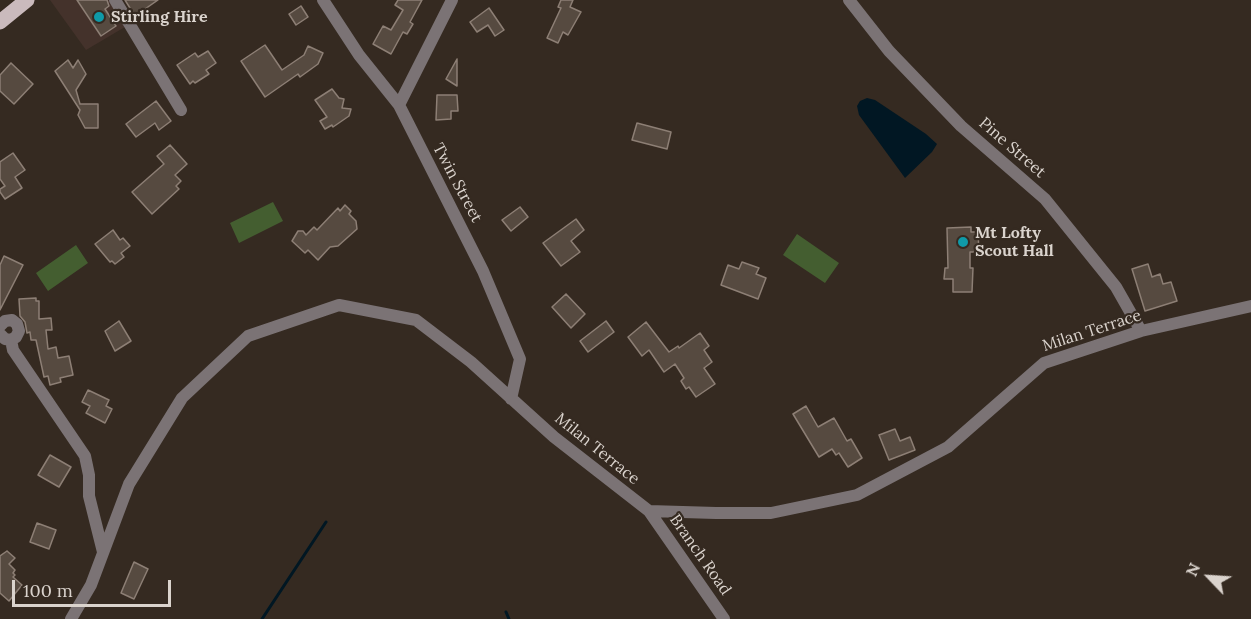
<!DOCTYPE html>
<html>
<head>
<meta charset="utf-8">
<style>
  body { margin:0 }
  #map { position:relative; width:1251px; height:619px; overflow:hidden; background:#352a21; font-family:Lora,serif }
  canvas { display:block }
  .north { position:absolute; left:1179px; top:547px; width:60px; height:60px; -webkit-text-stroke:4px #352a21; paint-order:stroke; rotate:295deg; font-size:16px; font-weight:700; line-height:24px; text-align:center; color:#dad3cd }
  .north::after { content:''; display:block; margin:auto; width:21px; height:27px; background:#dad3cd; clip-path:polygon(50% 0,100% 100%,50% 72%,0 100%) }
  .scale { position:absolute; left:12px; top:580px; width:159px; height:27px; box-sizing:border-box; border:3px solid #dad3cd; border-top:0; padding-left:8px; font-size:18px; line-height:21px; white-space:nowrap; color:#dad3cd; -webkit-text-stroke:4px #352a21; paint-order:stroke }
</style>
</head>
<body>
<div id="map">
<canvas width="1251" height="619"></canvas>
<div class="north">N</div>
<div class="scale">100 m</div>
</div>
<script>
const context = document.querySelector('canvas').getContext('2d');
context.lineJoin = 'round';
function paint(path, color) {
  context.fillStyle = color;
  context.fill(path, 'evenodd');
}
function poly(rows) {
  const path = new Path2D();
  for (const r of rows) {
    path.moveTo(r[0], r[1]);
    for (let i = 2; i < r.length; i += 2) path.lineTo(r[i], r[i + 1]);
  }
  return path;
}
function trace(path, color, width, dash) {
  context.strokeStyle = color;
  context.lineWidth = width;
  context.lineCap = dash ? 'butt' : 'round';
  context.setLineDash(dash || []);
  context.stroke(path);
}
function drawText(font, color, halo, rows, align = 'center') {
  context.font = font + ' Lora,serif';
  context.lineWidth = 4.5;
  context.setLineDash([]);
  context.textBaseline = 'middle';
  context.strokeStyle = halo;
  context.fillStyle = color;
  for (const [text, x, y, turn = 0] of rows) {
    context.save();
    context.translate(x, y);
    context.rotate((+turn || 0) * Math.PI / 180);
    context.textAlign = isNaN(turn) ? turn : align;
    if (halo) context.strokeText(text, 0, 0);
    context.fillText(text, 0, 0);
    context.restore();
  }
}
paint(poly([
  [50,0,115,0,130,24,86,50]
]), '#44322b');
paint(poly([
  [273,202,283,221,239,243,230,223],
  [797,234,839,263,825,283,783,255],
  [76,245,88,263,48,291,36,273]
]), '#445e30');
paint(poly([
  [867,98,875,100,926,134,937,144,932,152,905,178,859,115,857,106,860,101]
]), '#011723');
trace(poly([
  [506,612,509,619],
  [262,619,326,522]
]), '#011723', 3);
const building = poly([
  [77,0,107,0,109,6,105,9,116,26,101,36,77,0],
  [125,0,158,0,135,16,125,0],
  [398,0,422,0,410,22,413,24,407,34,403,32,391,54,373,44,383,26,391,30,403,10,395,5,398,0],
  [561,0,573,0,570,7,581,12,568,35,563,32,558,43,547,38,561,8,558,7,561,0],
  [301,6,308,17,296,25,289,14,301,6],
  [489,8,504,30,495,36,488,25,477,32,470,22,489,8],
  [265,45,282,70,304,55,308,46,323,53,318,64,300,77,298,74,265,97,241,61,265,45],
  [208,51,216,63,206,70,209,74,195,83,193,81,190,84,177,65,195,53,198,57,208,51],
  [457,59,457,86,446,79,457,59],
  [68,60,73,68,78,60,86,74,76,90,80,104,98,104,98,128,85,128,78,115,80,110,55,71,68,60],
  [11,63,33,84,14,104,0,91,0,75,11,63],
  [332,89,339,98,344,99,342,108,351,109,349,116,333,127,332,125,325,129,320,121,327,117,315,100,332,89],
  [437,95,457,95,458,111,451,111,451,119,436,120,437,95],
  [156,101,171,121,159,130,155,123,136,137,126,124,156,101],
  [637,123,671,132,667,149,632,140,637,123],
  [170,145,187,164,175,175,181,181,176,186,179,189,152,214,132,192,164,164,157,156,170,145],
  [13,153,25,170,15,177,22,188,5,199,0,192,0,189,5,186,0,179,0,162,13,153],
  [345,205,351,211,349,214,356,221,357,229,338,246,330,247,318,260,308,250,305,253,292,241,298,231,303,231,306,235,314,227,317,230,338,208,340,211,345,205],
  [520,207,528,217,511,231,502,220,520,207],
  [576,219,584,230,571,241,580,252,561,266,543,243,576,219],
  [971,227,971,232,978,232,979,252,970,252,970,268,973,268,972,292,953,292,953,279,944,279,945,268,948,268,947,228,971,227],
  [113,230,120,240,123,238,130,246,121,253,124,257,115,264,112,261,110,262,95,244,113,230],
  [4,256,23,265,0,310,0,265,4,256],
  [742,262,759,268,756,274,766,278,758,299,721,285,728,265,739,269,742,262],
  [1148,264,1152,277,1160,274,1163,284,1171,282,1177,301,1145,311,1132,269,1148,264],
  [566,294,585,314,571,328,552,307,566,294],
  [36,298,36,301,39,301,39,319,51,318,52,330,46,330,48,349,56,347,58,358,69,356,73,375,60,378,61,382,50,385,48,376,44,377,36,340,31,340,30,332,27,333,25,322,20,316,19,299,36,298],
  [119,321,131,341,115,351,105,331,119,321],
  [606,321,614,332,588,352,580,341,606,321],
  [646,322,669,352,678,346,679,348,700,333,709,346,704,350,712,362,704,368,715,384,696,397,689,387,686,389,681,381,684,378,675,364,664,372,649,350,642,356,628,337,646,322],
  [88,390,109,400,106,406,112,409,105,423,86,413,90,406,82,402,88,390],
  [806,406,818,427,834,418,847,441,851,439,862,458,848,467,839,453,836,455,832,449,819,457,793,414,806,406],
  [895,429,900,441,910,437,915,450,889,460,879,435,895,429],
  [50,455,71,467,59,487,38,475,50,455],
  [37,523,56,530,49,549,30,542,37,523],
  [7,551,15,558,9,564,15,570,13,573,15,575,13,577,22,585,9,601,0,593,0,556,7,551],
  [134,562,148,569,134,599,121,593,134,562]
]);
paint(building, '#564a40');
trace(building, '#8d7f75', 1.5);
trace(poly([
  [115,0,181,110],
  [323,0,359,55,399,105,483,271,520,359,511,399],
  [849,0,889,51,961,126,1045,199,1116,287,1141,331],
  [399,105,452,0],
  [0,326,5,321,12,320,17,324,19,331,16,337,11,340,5,339,0,334],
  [11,340,13,350,85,456,89,475,89,496,103,552],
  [649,511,724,619],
  [71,619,91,585,129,484,182,398,248,336,339,305,416,320,471,362,554,437,649,511,716,513,771,513,857,495,948,447,1044,363,1141,331,1251,306]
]), '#7b7375', 12);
trace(poly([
  [0,22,27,0]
]), '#cababd', 15);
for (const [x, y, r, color] of [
  [99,17,6,"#0f9aa8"],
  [963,242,6,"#0f9aa8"]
]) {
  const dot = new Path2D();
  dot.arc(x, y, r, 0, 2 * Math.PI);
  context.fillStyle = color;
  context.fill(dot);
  trace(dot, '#352a21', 2);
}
drawText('bold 16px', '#dad3cd', '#352a21', [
  ["Stirling Hire",111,17],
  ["Mt Lofty",975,233],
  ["Scout Hall",975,251]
], 'left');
drawText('16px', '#dad3cd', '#352a21', [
  ["Pine Street",1012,148,41],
  ["Twin Street",457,183,62],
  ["Milan Terrace",1092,331,-18],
  ["Milan Terrace",597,449,39],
  ["Branch Road",700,555,55]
]);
</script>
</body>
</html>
